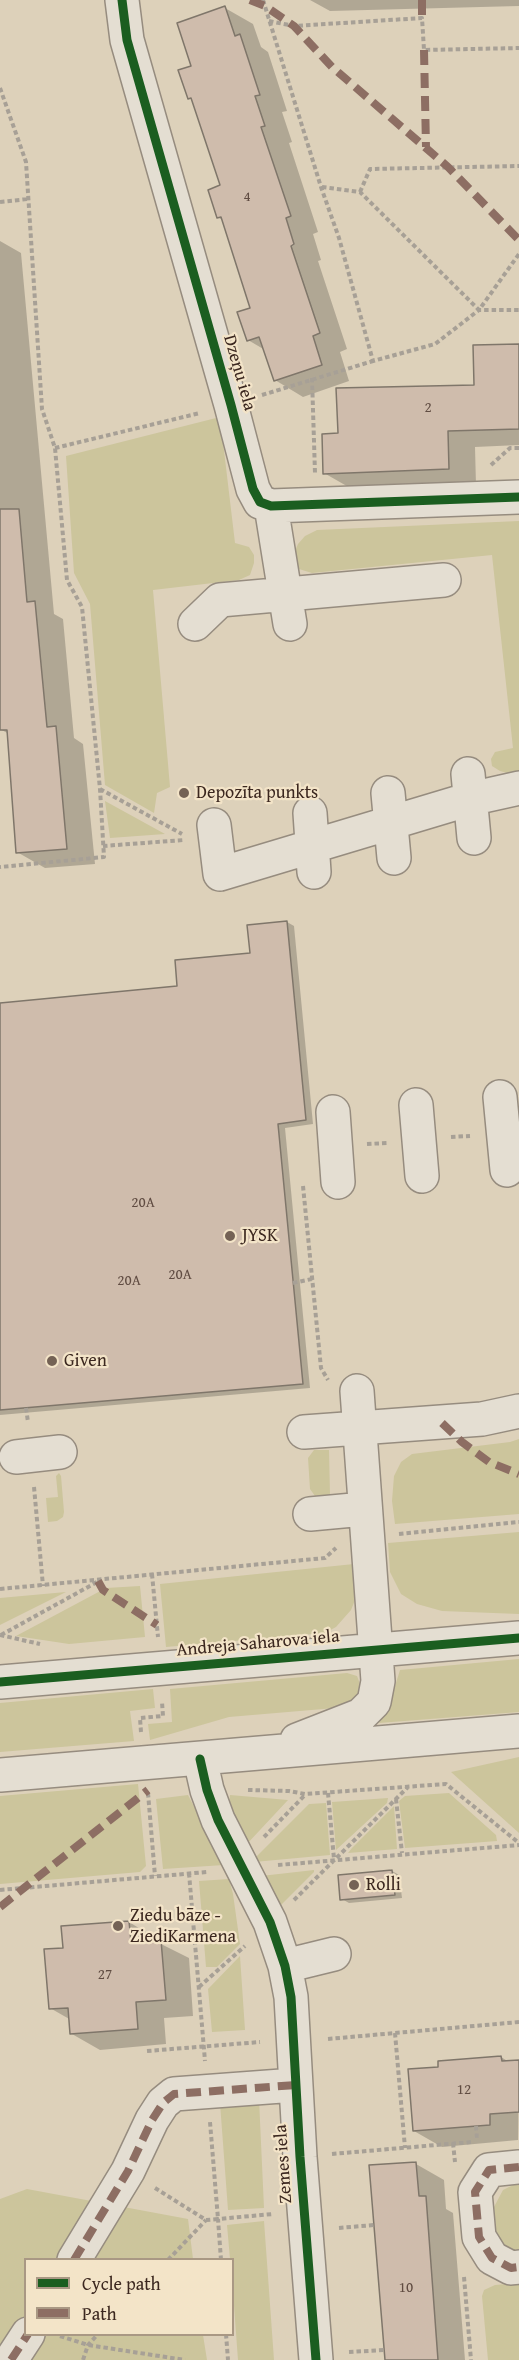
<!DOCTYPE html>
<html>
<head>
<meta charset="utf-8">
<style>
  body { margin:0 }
  #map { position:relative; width:519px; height:2360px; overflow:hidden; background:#ddd1ba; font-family:"Gentium Book Plus",serif }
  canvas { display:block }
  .legend { position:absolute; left:24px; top:2258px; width:210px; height:78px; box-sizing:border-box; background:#f3e4c8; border:2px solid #a99884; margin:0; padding:8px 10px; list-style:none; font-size:18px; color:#3b271f }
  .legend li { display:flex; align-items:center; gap:12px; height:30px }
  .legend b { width:30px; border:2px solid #a99884 }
</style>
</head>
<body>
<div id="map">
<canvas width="519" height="2360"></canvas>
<ul class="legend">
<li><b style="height:8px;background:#1b5e20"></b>Cycle path</li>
<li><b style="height:8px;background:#8d6e63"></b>Path</li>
</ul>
</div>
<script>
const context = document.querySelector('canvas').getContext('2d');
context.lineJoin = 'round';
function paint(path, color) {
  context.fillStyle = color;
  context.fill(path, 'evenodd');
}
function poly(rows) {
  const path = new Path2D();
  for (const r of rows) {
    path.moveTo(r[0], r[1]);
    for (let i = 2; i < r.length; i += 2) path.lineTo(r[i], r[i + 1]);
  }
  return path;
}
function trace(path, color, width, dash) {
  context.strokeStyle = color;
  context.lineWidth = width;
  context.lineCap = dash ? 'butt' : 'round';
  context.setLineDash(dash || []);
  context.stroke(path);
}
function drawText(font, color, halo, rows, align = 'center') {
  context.font = font + ' "Gentium Book Plus",serif';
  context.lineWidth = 4.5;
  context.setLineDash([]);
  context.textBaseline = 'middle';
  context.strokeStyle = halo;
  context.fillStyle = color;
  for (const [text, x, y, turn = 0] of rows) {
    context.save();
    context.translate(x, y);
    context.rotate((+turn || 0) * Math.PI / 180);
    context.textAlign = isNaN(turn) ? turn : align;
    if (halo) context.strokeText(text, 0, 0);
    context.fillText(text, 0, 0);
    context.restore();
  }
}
paint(poly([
  [220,417,235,543,249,547,254,555,254,563,250,575,239,580,153,590,170,787,157,793,154,813,105,785,90,604,74,573,66,456],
  [519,521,519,772,511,774,500,771,492,766,491,759,495,752,513,748,492,555,312,573,299,569,294,553,298,544,305,536,317,530],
  [105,801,165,834,110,838],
  [519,1439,519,1514,395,1524,392,1501,394,1476,401,1462,412,1454,510,1442],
  [314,1450,329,1450,330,1495,315,1496,310,1489,308,1458],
  [59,1473,61,1476,64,1512,63,1517,57,1521,48,1522,46,1498,58,1497,56,1476],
  [519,1532,519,1614,442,1611,417,1604,401,1594,390,1572,388,1543],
  [354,1564,355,1600,351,1610,336,1627,325,1633,166,1647,160,1584],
  [140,1586,145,1637,69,1644,16,1636,106,1588],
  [66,1592,0,1625,0,1598],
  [519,1659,519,1712,379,1723,391,1699,400,1670],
  [347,1673,357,1676,362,1689,359,1701,347,1707,229,1717,150,1740,148,1724,172,1722,170,1689],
  [153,1689,155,1708,130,1711,134,1741,0,1752,0,1703],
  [519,1757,519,1833,451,1772],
  [138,1784,146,1866,140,1872,0,1884,0,1796],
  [449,1793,496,1835,497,1841,405,1848,399,1801,405,1796],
  [188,1795,224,1865,163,1869,156,1799],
  [230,1795,288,1800,246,1845,228,1812],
  [388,1798,387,1803,336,1850,332,1802],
  [326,1803,330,1855,254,1862,254,1859,309,1804],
  [394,1806,397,1849,348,1853,352,1848],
  [314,1870,314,1872,278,1908,261,1876],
  [229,1879,233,1894,240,1944,217,1967,206,1967,199,1881],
  [240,1956,245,2030,212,2032,208,1989],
  [259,2099,264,2208,228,2210,220,2103],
  [519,2182,519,2254,508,2250,497,2239,494,2207,503,2190],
  [27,2189,188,2219,193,2259,26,2260,26,2334,203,2335,207,2360,0,2360,0,2199],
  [264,2221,274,2360,238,2360,233,2292,232,2260,230,2259,227,2225],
  [519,2283,519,2360,488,2360,482,2296,484,2290,495,2285]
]), '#ccc59c');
paint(poly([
  [310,0,519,0,519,6,330,11],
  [225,8,253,24,261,47,268,52,287,111,282,112,292,142,289,143,318,232,313,234,321,260,318,261,347,349,340,352,349,381,303,397,275,380,265,350,248,340,252,309,222,220,218,217,222,186,193,100,189,98,193,67],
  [0,241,21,253,54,614,63,619,74,738,83,744,95,864,45,868,17,852,9,734,0,729],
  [519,345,519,445,475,447,476,485,352,489,324,473,339,435,475,386],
  [287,922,294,926,313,1124,285,1128,310,1388,0,1415,0,1005,178,987,252,955],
  [392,1871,399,1875,402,1898,349,1903,342,1899],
  [129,1922,157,1939,157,1942,189,1958,193,2016,164,2018,166,2044,100,2050,72,2034,71,2020,50,2008,65,1949],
  [501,2057,509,2062,519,2061,518,2140,442,2147,414,2131,440,2068],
  [416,2164,444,2180,446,2209,453,2213,465,2360,386,2360]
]), '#0003');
const building = poly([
  [225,6,235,36,240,34,260,95,255,96,265,126,261,127,291,216,286,218,294,244,291,246,320,333,313,336,322,365,274,381,259,337,247,341,237,312,250,308,221,217,217,218,208,190,220,185,191,98,188,99,178,70,191,66,177,23,225,6],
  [519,344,519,429,448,431,449,469,323,474,322,434,338,433,336,388,474,385,473,345,519,344],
  [0,509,19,509,27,602,35,601,47,727,56,726,67,849,16,853,7,730,0,730,0,509],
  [287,921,306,1120,278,1124,303,1384,0,1410,0,1003,177,986,175,960,250,953,247,925,287,921],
  [392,1870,395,1895,340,1900,338,1875,392,1870],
  [129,1921,131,1942,161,1940,166,2000,136,2002,138,2029,70,2034,68,2008,49,2009,44,1949,63,1948,61,1926,129,1921],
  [501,2056,502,2061,519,2060,519,2112,490,2114,490,2125,413,2131,408,2069,438,2067,438,2061,501,2056],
  [416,2162,419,2196,426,2196,438,2360,385,2360,369,2165,416,2162]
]);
paint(building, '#cfbcac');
trace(building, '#7f766a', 1.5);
const minor = poly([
  [122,0,127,40,231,405,253,489,260,502,271,506,519,497],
  [271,506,290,624],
  [195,624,220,600,444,580],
  [468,774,474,838],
  [388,793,394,858],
  [310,813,314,872],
  [214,825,220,874,470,799,519,788],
  [500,1097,507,1170],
  [416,1105,422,1176],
  [333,1112,338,1182],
  [304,1432,482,1419,519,1411],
  [16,1457,60,1452],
  [310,1514,364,1509],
  [0,1682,519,1638],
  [297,1740,361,1715,374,1702,378,1681,357,1391],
  [200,1759,207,1790,218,1820,270,1922,285,1966,291,1997,300,2157,316,2360],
  [0,1775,519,1731],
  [285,1966,334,1954],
  [519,2167,489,2170,475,2192,479,2237,492,2258,511,2268,519,2267],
  [74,2260,128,2171,152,2120,163,2103,174,2094,295,2085],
  [11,2360,28,2334]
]);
trace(minor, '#968c7f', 36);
trace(poly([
  [263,0,321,187,339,238,373,361,435,344,479,310,519,310],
  [269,21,294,26,422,18,424,50,519,48],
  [0,88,26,162,42,409,55,448,67,580,82,607,100,789,104,857,0,867],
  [322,187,360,192,479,310,519,254],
  [360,192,370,169,519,166],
  [0,202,28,199],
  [312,378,315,473],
  [262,395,373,361],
  [55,448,200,413],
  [491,465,510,448,519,448],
  [100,789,182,834],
  [103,846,184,840],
  [451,1137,470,1136],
  [367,1144,387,1143],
  [303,1186,321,1368,328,1380],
  [293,1283,312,1279],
  [26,1408,28,1422],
  [34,1487,43,1586],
  [399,1534,519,1522],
  [152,1574,158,1637],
  [0,1589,325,1558,336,1548],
  [0,1635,40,1644],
  [1,1635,97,1582],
  [141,1732,140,1718,163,1716,162,1702],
  [248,1790,289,1791,305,1794,446,1784,519,1843],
  [148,1793,155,1876],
  [328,1793,334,1859],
  [396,1799,402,1853],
  [264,1837,305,1795],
  [278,1865,519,1845],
  [189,1873,205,2061],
  [0,1890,207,1872],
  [294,1900,408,1787],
  [199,1987,245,1946],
  [395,2033,405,2148],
  [328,2039,519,2022],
  [147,2051,260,2042],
  [476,2126,477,2140],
  [453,2143,455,2162],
  [332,2154,471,2142],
  [155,2188,206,2220,218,2219,210,2122],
  [339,2228,374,2225],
  [168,2260,206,2220],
  [221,2260,218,2219,273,2214],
  [464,2277,471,2360],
  [226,2334,228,2360],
  [60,2336,88,2345,185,2360],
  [349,2352,384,2350],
  [83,2360,88,2345,98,2334]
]), '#a7a096', 4, [4.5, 3]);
trace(minor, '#e4ded2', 33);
trace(poly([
  [250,0,265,6,294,26,332,67,448,167,519,240],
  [422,0,422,18],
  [424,50,426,147],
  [442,1423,462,1442,489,1462,519,1474],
  [98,1581,103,1590,157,1625],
  [0,1907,148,1790],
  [519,2167,489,2170,475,2192,479,2237,492,2258,511,2268,519,2267],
  [74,2260,128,2171,152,2120,163,2103,174,2094,295,2085],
  [11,2360,28,2334]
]), '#8d6e63', 8, [15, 8]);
trace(poly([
  [122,0,127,40,231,405,253,489,260,502,271,506,519,497],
  [0,1682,519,1638],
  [200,1759,207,1790,218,1820,270,1922,285,1966,291,1997,300,2157,316,2360]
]), '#1b5e20', 9);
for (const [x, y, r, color] of [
  [184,793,6,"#746255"],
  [230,1236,6,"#746255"],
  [52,1361,6,"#746255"],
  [354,1885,6,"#746255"],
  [118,1926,6,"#746255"]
]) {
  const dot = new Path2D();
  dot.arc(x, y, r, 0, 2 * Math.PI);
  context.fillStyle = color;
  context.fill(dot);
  trace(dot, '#f3e4c8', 2);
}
drawText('15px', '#604c42', null, [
  ["4",247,197],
  ["2",428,408],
  ["20A",143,1203],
  ["20A",180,1275],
  ["20A",129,1281],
  ["27",105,1975],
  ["12",464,2090],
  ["10",406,2288]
]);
drawText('18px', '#3b271f', '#f3e4c8', [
  ["Dzeņu iela",239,373,74],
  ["Andreja Saharova iela",258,1644,-5],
  ["Zemes iela",284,2164,-94]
]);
drawText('18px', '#3b271f', '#f3e4c8', [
  ["Depozīta punkts",196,793],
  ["JYSK",242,1236],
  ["Given",64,1361],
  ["Rolli",366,1885],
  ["Ziedu bāze -",130,1916],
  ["ZiediKarmena",130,1937]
], 'left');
</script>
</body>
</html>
